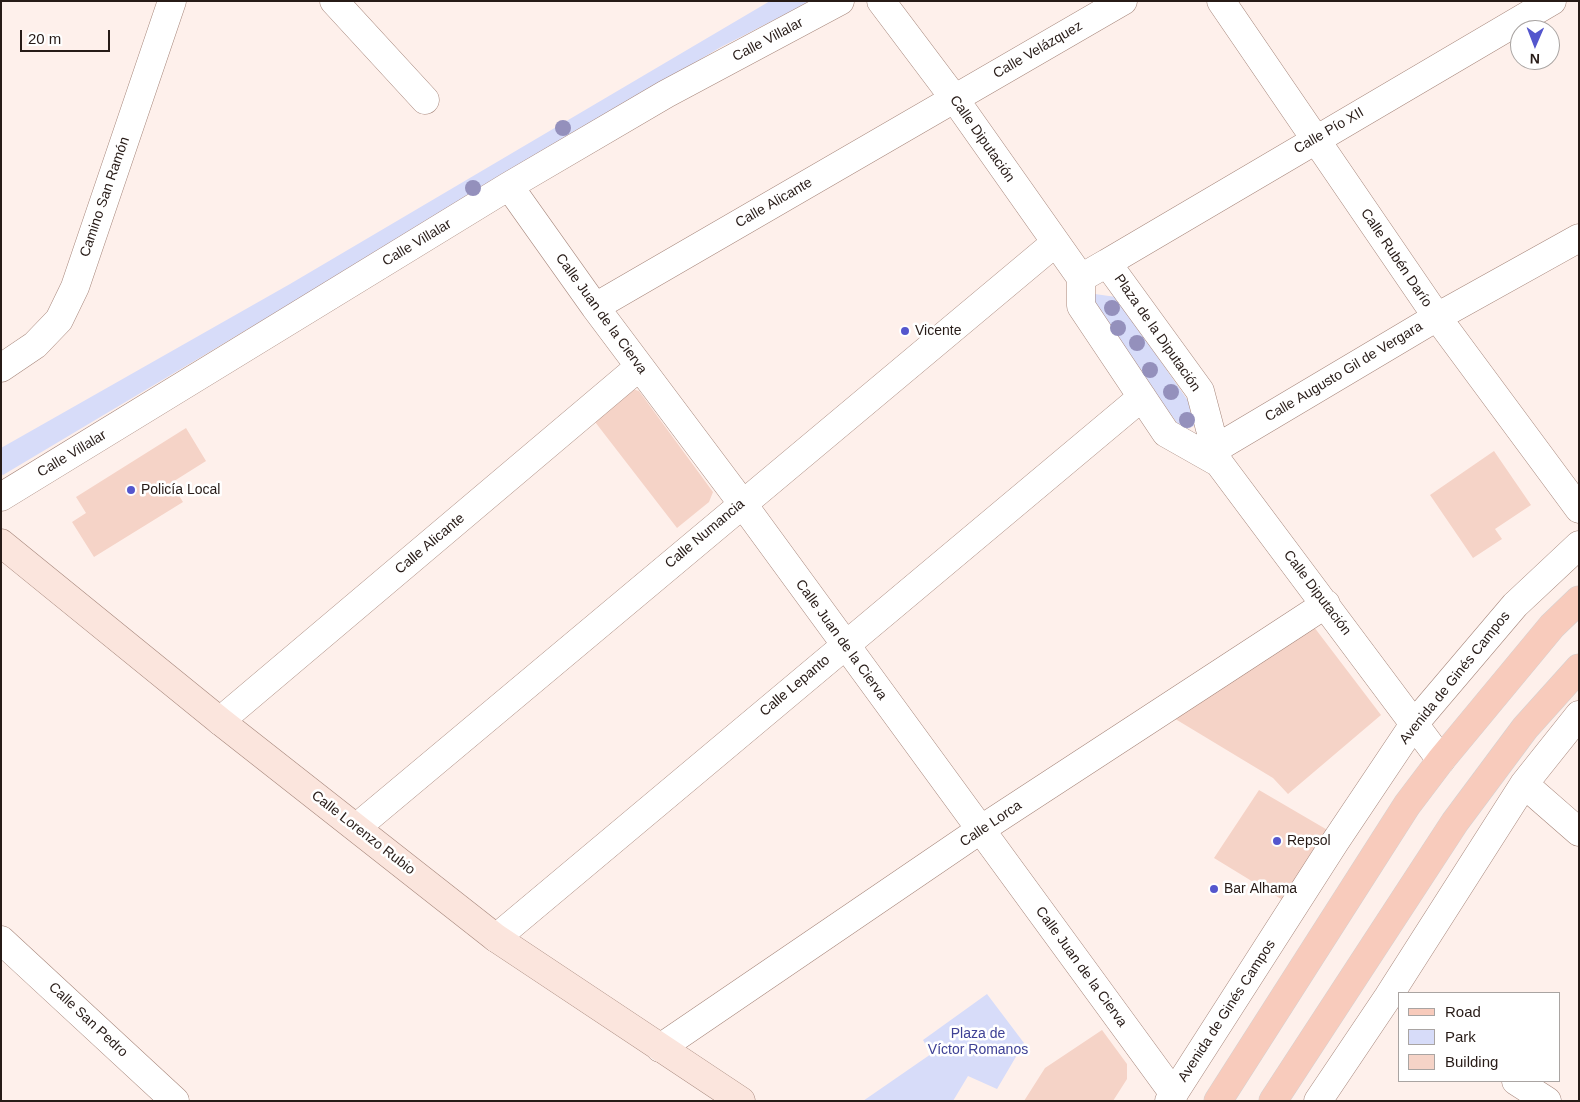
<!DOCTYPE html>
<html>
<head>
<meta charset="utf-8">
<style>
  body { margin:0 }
  #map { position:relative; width:1580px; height:1102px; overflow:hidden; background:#fef0eb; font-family:Arial,sans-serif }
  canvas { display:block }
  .frame { position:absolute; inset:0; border:2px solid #271b17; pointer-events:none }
  .legend { position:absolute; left:1398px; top:992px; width:162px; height:90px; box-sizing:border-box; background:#fff; border:1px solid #a9a4a2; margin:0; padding:6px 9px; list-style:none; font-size:15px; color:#271b17 }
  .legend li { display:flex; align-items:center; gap:10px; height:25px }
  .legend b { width:25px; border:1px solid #a9a4a2 }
  .north { position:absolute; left:1510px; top:20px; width:50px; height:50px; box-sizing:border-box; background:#fff; border:1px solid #a9a4a2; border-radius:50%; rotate:181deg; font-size:14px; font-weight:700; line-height:20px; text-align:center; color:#271b17 }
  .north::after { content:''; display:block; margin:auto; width:18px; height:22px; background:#5456cd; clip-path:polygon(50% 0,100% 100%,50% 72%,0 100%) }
  .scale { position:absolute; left:20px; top:30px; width:90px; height:22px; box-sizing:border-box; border:2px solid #271b17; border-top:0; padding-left:6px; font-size:15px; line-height:18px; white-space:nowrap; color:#271b17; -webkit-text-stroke:4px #fff; paint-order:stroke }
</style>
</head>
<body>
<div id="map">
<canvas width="1580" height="1102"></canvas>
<div class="frame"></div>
<ul class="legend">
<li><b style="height:6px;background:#f8cbbc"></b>Road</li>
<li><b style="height:14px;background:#d7dcf9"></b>Park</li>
<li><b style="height:14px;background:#f5d3c7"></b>Building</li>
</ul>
<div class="north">N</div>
<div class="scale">20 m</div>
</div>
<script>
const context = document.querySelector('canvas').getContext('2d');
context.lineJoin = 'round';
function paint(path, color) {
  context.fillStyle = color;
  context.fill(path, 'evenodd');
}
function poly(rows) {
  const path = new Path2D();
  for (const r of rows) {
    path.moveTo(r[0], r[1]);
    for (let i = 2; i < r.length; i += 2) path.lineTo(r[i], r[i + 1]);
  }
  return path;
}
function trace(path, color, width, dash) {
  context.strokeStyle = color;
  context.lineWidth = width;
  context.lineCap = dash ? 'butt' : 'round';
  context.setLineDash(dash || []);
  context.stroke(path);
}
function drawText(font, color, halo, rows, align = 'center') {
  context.font = font + ' Arial,sans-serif';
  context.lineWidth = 5;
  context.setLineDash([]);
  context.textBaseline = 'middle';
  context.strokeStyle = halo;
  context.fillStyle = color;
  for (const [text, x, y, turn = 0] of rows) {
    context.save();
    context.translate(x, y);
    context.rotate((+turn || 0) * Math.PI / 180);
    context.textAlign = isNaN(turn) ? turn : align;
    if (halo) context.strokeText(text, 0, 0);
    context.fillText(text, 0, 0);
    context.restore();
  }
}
paint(poly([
  [770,1,811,1,721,47,3,475,1,474,1,448,290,284],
  [1095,294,1116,297,1200,418,1196,425,1183,431,1095,311],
  [987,994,1024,1043,997,1089,968,1076,953,1101,863,1101,931,1054,923,1040]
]), '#d7dcf9');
paint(poly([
  [626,387,639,391,713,492,709,502,677,528,592,418],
  [186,428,206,461,171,483,183,502,94,557,72,522,86,513,76,497],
  [1494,451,1531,505,1495,529,1502,539,1473,558,1430,495],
  [1314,627,1381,715,1288,794,1273,778,1172,717],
  [1259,790,1348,842,1304,913,1214,858],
  [1102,1030,1127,1064,1127,1079,1113,1101,1024,1101,1045,1068]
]), '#f5d3c7');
const minor = poly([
  [334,1,425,100],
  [881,1,954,98,1081,278],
  [1221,1,1437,317,1579,509],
  [509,186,595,307,742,503,1174,1094],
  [1107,263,1552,1],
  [1107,263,1200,391,1219,463,1166,433,1081,306,1081,278,1107,263],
  [595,307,1123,1],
  [1,368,35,345,59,320,75,287,172,1],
  [1215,449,1437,317,1579,238],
  [1219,463,1441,760],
  [1,497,509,186,666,94,840,1],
  [220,721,639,367],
  [1524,784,1579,832],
  [357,827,1055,243],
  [496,938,1142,397],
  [1,940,175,1101],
  [660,1048,980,830,1326,604],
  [1516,1081,1547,1101],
  [1169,1101,1335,842,1414,724,1515,605,1579,545],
  [1318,1101,1388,997,1524,784,1579,715]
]);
const secondary = poly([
  [1,543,220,721,496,938,741,1101]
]);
const primary = poly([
  [1218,1101,1407,805,1441,760,1552,626,1579,600],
  [1273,1101,1455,822,1525,728,1579,668]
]);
trace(minor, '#a6867b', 29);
trace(secondary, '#a6867b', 29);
trace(primary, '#d4d1d1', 29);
trace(minor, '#fff', 28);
trace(secondary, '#fbe5dd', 28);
trace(primary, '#f8cbbc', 28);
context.fillStyle = '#9490bc';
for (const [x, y] of [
  [563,128],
  [473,188],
  [1112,308],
  [1118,328],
  [1137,343],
  [1150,370],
  [1171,392],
  [1187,420]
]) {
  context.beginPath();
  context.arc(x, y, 8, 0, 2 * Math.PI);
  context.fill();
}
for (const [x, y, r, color] of [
  [905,331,5,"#5456cd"],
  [131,490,5,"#5456cd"],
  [1277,841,5,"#5456cd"],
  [1214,889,5,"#5456cd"]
]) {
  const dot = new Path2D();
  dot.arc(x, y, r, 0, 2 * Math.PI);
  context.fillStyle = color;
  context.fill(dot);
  trace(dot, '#fff', 2);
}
drawText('14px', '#271b17', '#fff', [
  ["Calle Villalar",768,40,-28],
  ["Calle Velázquez",1038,50,-30],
  ["Calle Pío XII",1329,131,-30],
  ["Calle Diputación",982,139,55],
  ["Camino San Ramón",105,197,-71],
  ["Calle Alicante",774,203,-30],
  ["Calle Villalar",417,243,-31],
  ["Calle Rubén Darío",1396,258,56],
  ["Calle Juan de la Cierva",601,314,54],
  ["Plaza de la Diputación",1157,333,55],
  ["Calle Augusto Gil de Vergara",1344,372,-31],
  ["Calle Villalar",72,454,-31],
  ["Calle Numancia",705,534,-40],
  ["Calle Alicante",430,544,-40],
  ["Calle Diputación",1317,593,53],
  ["Calle Juan de la Cierva",841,640,54],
  ["Avenida de Ginés Campos",1455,678,-51],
  ["Calle Lepanto",795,686,-40],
  ["Calle Lorca",991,824,-34],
  ["Calle Lorenzo Rubio",363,833,38],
  ["Calle Juan de la Cierva",1081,967,54],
  ["Avenida de Ginés Campos",1227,1011,-57],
  ["Calle San Pedro",88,1020,43]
]);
drawText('14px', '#271b17', '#fff', [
  ["Vicente",915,331],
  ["Policía Local",141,490],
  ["Repsol",1287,841],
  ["Bar Alhama",1224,889]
], 'left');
drawText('14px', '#3e4195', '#fff', [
  ["Plaza de",978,1034],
  ["Víctor Romanos",978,1050]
]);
</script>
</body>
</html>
